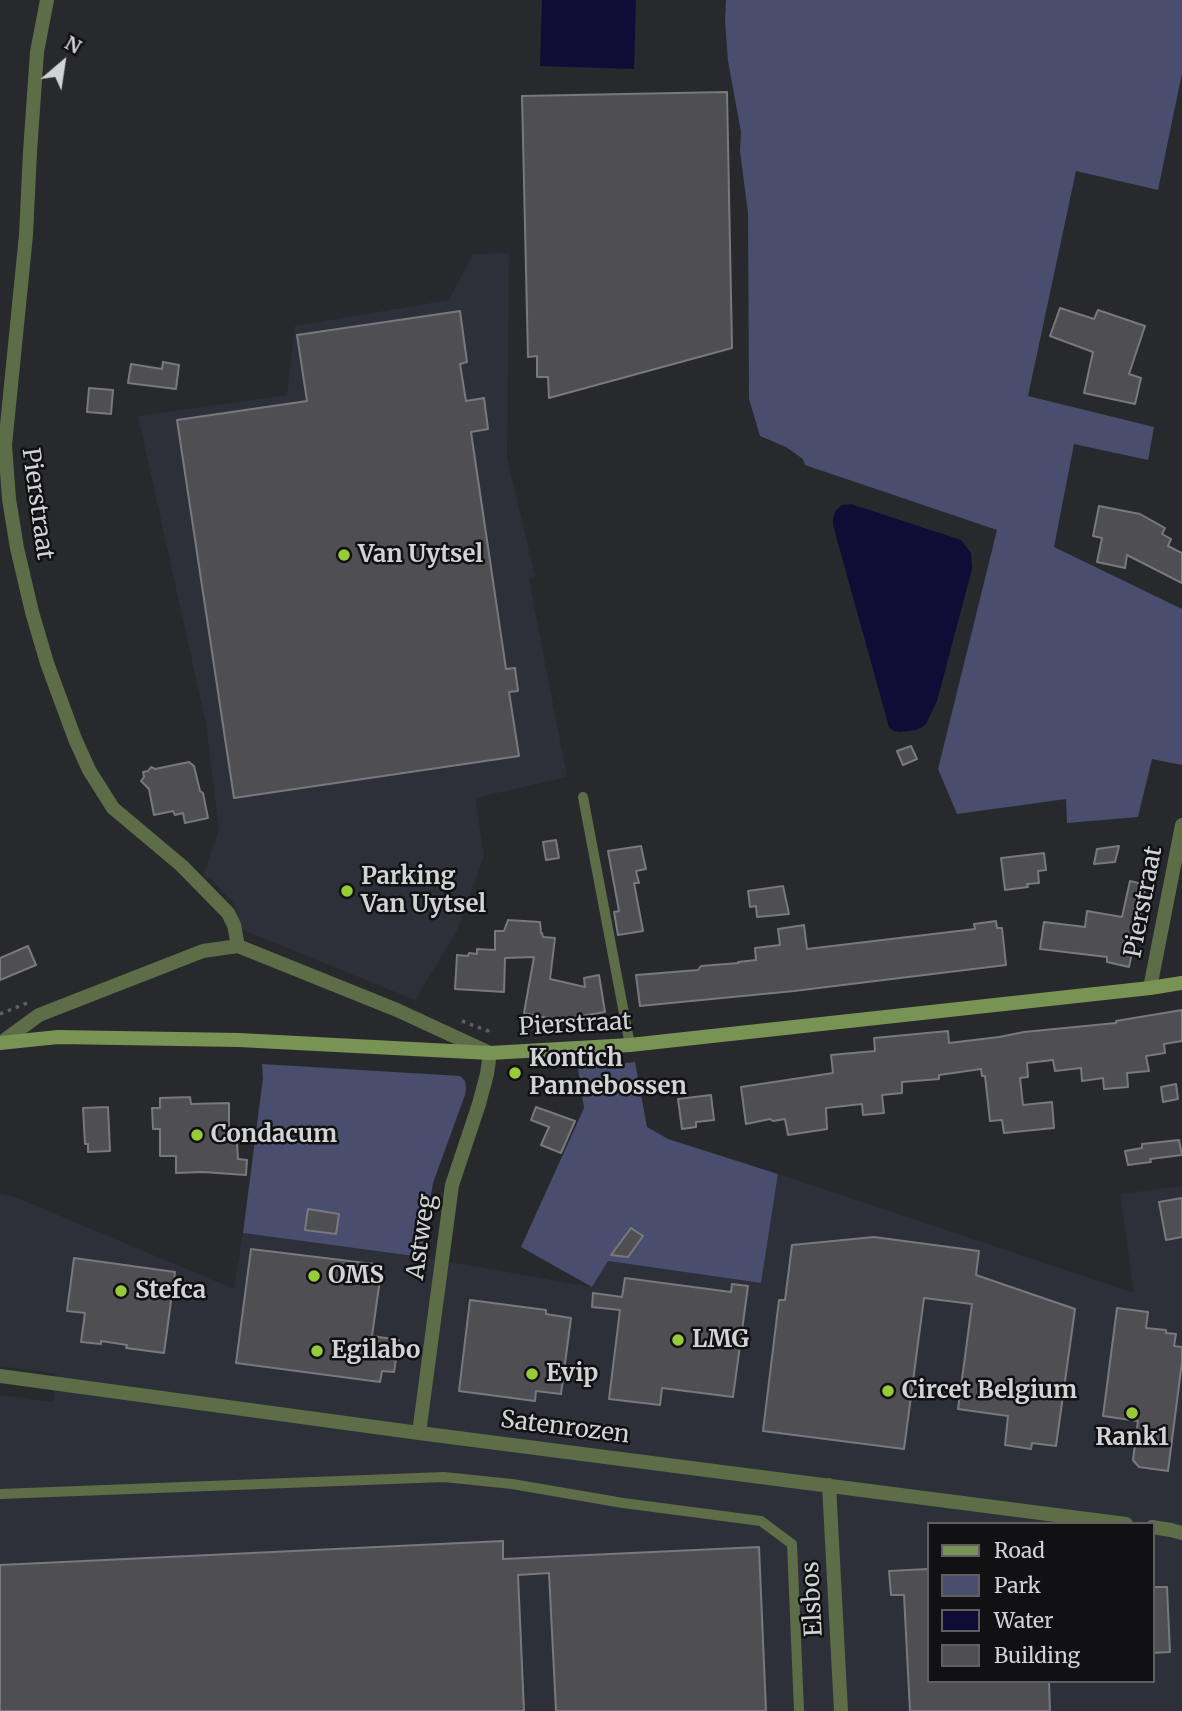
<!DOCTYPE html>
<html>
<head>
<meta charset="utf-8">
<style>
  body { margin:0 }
  #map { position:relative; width:1182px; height:1711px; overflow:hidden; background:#28292c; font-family:Merriweather,serif }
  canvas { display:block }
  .legend { position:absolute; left:927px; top:1522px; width:228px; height:161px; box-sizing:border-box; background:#111113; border:2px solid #5e5f61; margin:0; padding:9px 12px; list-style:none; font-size:21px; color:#d2d3d5 }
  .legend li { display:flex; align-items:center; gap:14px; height:35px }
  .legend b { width:35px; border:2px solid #5e5f61 }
  .north { position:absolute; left:28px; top:28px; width:70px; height:70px; -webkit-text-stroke:5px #111113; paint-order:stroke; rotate:29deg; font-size:19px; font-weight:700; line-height:28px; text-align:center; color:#d2d3d5 }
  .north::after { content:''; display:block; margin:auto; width:24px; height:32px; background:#d2d3d5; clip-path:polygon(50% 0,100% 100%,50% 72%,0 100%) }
</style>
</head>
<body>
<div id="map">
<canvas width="1182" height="1711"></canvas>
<ul class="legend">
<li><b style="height:9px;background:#799355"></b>Road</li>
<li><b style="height:19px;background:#494d6e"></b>Park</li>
<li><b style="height:19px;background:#0f0d35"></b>Water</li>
<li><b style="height:19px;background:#4e4e53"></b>Building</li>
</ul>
<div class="north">N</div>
</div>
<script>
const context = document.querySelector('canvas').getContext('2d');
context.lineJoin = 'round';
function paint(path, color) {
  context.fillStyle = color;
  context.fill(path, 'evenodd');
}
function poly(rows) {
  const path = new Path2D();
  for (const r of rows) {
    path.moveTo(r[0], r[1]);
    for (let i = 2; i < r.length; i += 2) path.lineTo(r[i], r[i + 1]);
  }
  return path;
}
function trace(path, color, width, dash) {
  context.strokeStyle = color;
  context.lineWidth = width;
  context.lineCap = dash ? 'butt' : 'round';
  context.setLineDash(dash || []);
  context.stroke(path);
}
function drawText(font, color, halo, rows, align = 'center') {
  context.font = font + ' Merriweather,serif';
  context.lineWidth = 5;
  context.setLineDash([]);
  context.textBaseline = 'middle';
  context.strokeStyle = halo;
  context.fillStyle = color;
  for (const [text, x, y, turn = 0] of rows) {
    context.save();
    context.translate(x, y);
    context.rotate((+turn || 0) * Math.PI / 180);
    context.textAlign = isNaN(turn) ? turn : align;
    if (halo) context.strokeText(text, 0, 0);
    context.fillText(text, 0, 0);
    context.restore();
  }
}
paint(poly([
  [509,253,507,458,535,576,529,579,567,777,475,798,484,856,457,931,415,1000,238,928,233,902,211,879,203,876,219,830,206,724,138,416,287,395,295,326,449,300,473,254],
  [778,1174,1134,1293,1120,1194,1182,1186,1182,1711,0,1711,0,1395,53,1402,57,1374,0,1366,0,1194,15,1197,234,1289,243,1233,421,1257,592,1287,608,1261,761,1283],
  [928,1524,1152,1524,1152,1681,928,1681]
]), '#2e3039');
paint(poly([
  [726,0,1182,0,1182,73,1158,190,1076,171,1028,396,1154,427,1148,460,1074,444,1054,547,1182,609,1182,765,1152,759,1138,817,1067,823,1066,799,957,814,938,769,997,530,805,465,803,459,786,447,760,436,749,399,748,213,740,151,741,132,728,61,725,21],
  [635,1062,647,1127,668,1139,778,1174,761,1283,608,1261,592,1287,521,1247,584,1108,578,1069],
  [262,1064,460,1076,465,1081,466,1088,465,1095,433,1183,421,1257,243,1233,263,1078]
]), '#494d6e');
paint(poly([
  [542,0,636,0,634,69,540,66],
  [851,504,961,540,971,553,972,569,937,701,927,722,924,726,916,730,900,732,894,731,889,727,833,525,833,518,836,510,842,505]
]), '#0f0d35');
const building = poly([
  [727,92,732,348,549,398,548,377,537,377,537,356,528,357,522,96,727,92],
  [1060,308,1094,319,1098,310,1145,326,1129,374,1141,378,1135,404,1084,393,1093,352,1050,336,1060,308],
  [460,311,467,362,460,364,466,401,484,398,488,429,471,432,506,669,515,668,518,691,509,692,519,756,234,798,177,420,307,401,297,335,460,311],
  [163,362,179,365,176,389,128,383,131,364,162,369,163,362],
  [89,388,113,390,111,414,87,412,89,388],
  [1099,506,1140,514,1165,528,1162,534,1171,539,1168,546,1182,553,1182,583,1127,555,1125,568,1097,562,1102,538,1093,536,1099,506],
  [911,746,917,759,903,765,897,751,911,746],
  [189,762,194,766,200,791,203,793,208,818,185,823,183,813,175,815,173,811,154,815,149,789,141,781,144,777,143,772,148,771,151,767,155,769,189,762],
  [556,840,559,858,546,860,543,842,556,840],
  [641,846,646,869,636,871,639,883,634,883,643,931,618,935,614,912,619,911,608,851,641,846],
  [1119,846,1115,862,1094,864,1097,849,1119,846],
  [1044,853,1046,870,1038,871,1039,883,1027,884,1028,887,1005,890,1001,858,1044,853],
  [1130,881,1146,885,1129,967,1107,962,1107,957,1040,949,1044,922,1085,927,1087,911,1122,917,1130,881],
  [783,886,789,914,757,917,756,906,750,907,748,891,783,886],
  [508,920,540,922,541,933,542,933,543,937,555,938,550,979,585,987,584,978,599,975,605,1012,557,1020,524,1013,534,957,505,958,504,992,455,989,457,955,468,956,469,953,477,954,477,949,495,950,495,931,504,931,508,920],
  [996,921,997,928,1002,928,1006,965,794,991,640,1006,636,975,698,970,701,966,739,963,738,962,756,960,755,948,780,945,778,929,804,925,807,949,975,929,974,924,996,921],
  [28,946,36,965,0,980,0,958,28,946],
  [1182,1010,1182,1041,1164,1044,1165,1053,1146,1056,1149,1071,1127,1073,1128,1087,1104,1089,1103,1078,1082,1081,1081,1068,1055,1071,1053,1060,1027,1063,1028,1077,1020,1078,1023,1105,1052,1102,1054,1128,1004,1133,1002,1120,990,1121,985,1076,982,1076,981,1069,939,1075,939,1079,902,1082,902,1093,882,1095,884,1113,863,1115,862,1104,826,1108,827,1129,788,1135,785,1119,773,1121,770,1119,746,1124,741,1087,833,1073,831,1055,875,1051,874,1038,948,1031,949,1043,999,1037,1024,1032,1116,1023,1116,1021,1182,1010],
  [1176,1084,1178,1099,1163,1102,1161,1087,1176,1084],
  [711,1095,714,1120,696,1122,696,1127,682,1129,678,1099,711,1095],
  [190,1097,191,1104,229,1103,229,1128,233,1128,234,1142,237,1142,238,1159,247,1160,246,1175,203,1172,176,1173,176,1156,160,1156,160,1129,153,1129,152,1108,160,1108,160,1098,190,1097],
  [108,1107,110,1151,88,1152,88,1144,85,1144,83,1108,108,1107],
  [536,1107,575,1121,561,1153,541,1145,549,1127,531,1120,536,1107],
  [1179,1140,1182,1155,1150,1159,1151,1162,1128,1165,1125,1151,1142,1148,1142,1144,1179,1140],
  [1182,1198,1182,1237,1166,1240,1159,1202,1182,1198],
  [308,1209,339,1214,336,1234,305,1230,308,1209],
  [631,1228,643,1236,628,1257,611,1255,631,1228],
  [874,1237,979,1251,976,1275,1075,1309,1056,1446,1032,1443,1031,1449,1005,1445,1008,1416,958,1409,972,1304,924,1298,904,1449,763,1431,779,1300,785,1300,792,1245,874,1237],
  [251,1249,382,1265,372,1336,399,1340,394,1372,382,1371,380,1382,236,1363,251,1249],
  [74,1258,175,1272,164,1353,126,1348,127,1345,101,1341,101,1344,81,1342,85,1313,67,1311,74,1258],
  [625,1278,731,1292,732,1284,748,1286,733,1397,662,1388,660,1405,609,1399,620,1310,592,1307,593,1293,622,1297,625,1278],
  [470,1300,546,1310,546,1314,571,1318,561,1394,536,1391,535,1401,459,1391,470,1300],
  [1117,1308,1148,1312,1146,1328,1166,1330,1166,1333,1176,1334,1174,1346,1182,1347,1182,1362,1168,1471,1139,1467,1133,1460,1138,1421,1103,1416,1117,1308],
  [503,1541,503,1559,759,1547,766,1711,556,1711,549,1573,518,1575,524,1711,0,1711,0,1565,503,1541],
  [928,1569,928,1681,1049,1681,1050,1711,910,1711,904,1595,891,1595,889,1571,928,1569],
  [1152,1587,1167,1587,1170,1652,1152,1653,1152,1587]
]);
paint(building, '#4e4e53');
trace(building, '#78797d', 2);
trace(poly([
  [0,1014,27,1003],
  [462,1021,488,1031,488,1035]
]), '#5e5f61', 3.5, [3.5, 5]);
trace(poly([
  [583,797,630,1045],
  [0,1494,444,1477,512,1484,623,1503,761,1521,792,1544,799,1711]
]), '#5c6d47', 10);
trace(poly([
  [47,0,37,52,30,152,26,235,5,445,9,499,17,548,32,612,47,663,75,739,89,770,113,808,182,866,228,913,234,925,238,946],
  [1150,988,1182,825],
  [2,1042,39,1015,203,951,238,946,397,1010,490,1053,487,1074,479,1104,452,1185,419,1433],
  [0,1376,419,1433,1126,1524],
  [829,1485,841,1711],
  [1152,1527,1171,1530,1182,1533]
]), '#5c6d47', 14);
trace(poly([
  [0,1043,58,1037,239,1040,490,1053,630,1045,1150,988,1182,983]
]), '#799355', 14);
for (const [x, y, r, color] of [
  [344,555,7,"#97cc39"],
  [347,891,7,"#97cc39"],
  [515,1073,7,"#97cc39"],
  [197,1135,7,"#97cc39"],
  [314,1276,7,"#97cc39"],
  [121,1291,7,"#97cc39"],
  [678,1340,7,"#97cc39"],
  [317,1351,7,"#97cc39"],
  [532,1374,7,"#97cc39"],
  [888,1391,7,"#97cc39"],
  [1132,1413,7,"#97cc39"]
]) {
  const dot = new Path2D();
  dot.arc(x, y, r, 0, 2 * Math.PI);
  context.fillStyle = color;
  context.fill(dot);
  trace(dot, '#111113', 2.5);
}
drawText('24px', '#d2d3d5', '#111113', [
  ["Pierstraat",37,504,82],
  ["Pierstraat",1144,902,-79],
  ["Pierstraat",575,1025,-3],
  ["Astweg",422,1237,-82],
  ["Satenrozen",565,1428,7],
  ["Elsbos",813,1599,-93]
]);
drawText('bold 24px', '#d2d3d5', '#111113', [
  ["Van Uytsel",358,555],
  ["Parking",361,877],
  ["Van Uytsel",361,905],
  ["Kontich",529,1059],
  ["Pannebossen",529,1087],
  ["Condacum",211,1135],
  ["OMS",328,1276],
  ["Stefca",135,1291],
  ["LMG",692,1340],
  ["Egilabo",331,1351],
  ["Evip",546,1374],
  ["Circet Belgium",902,1391],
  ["Rank1",1132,1438,"center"]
], 'left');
</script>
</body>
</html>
